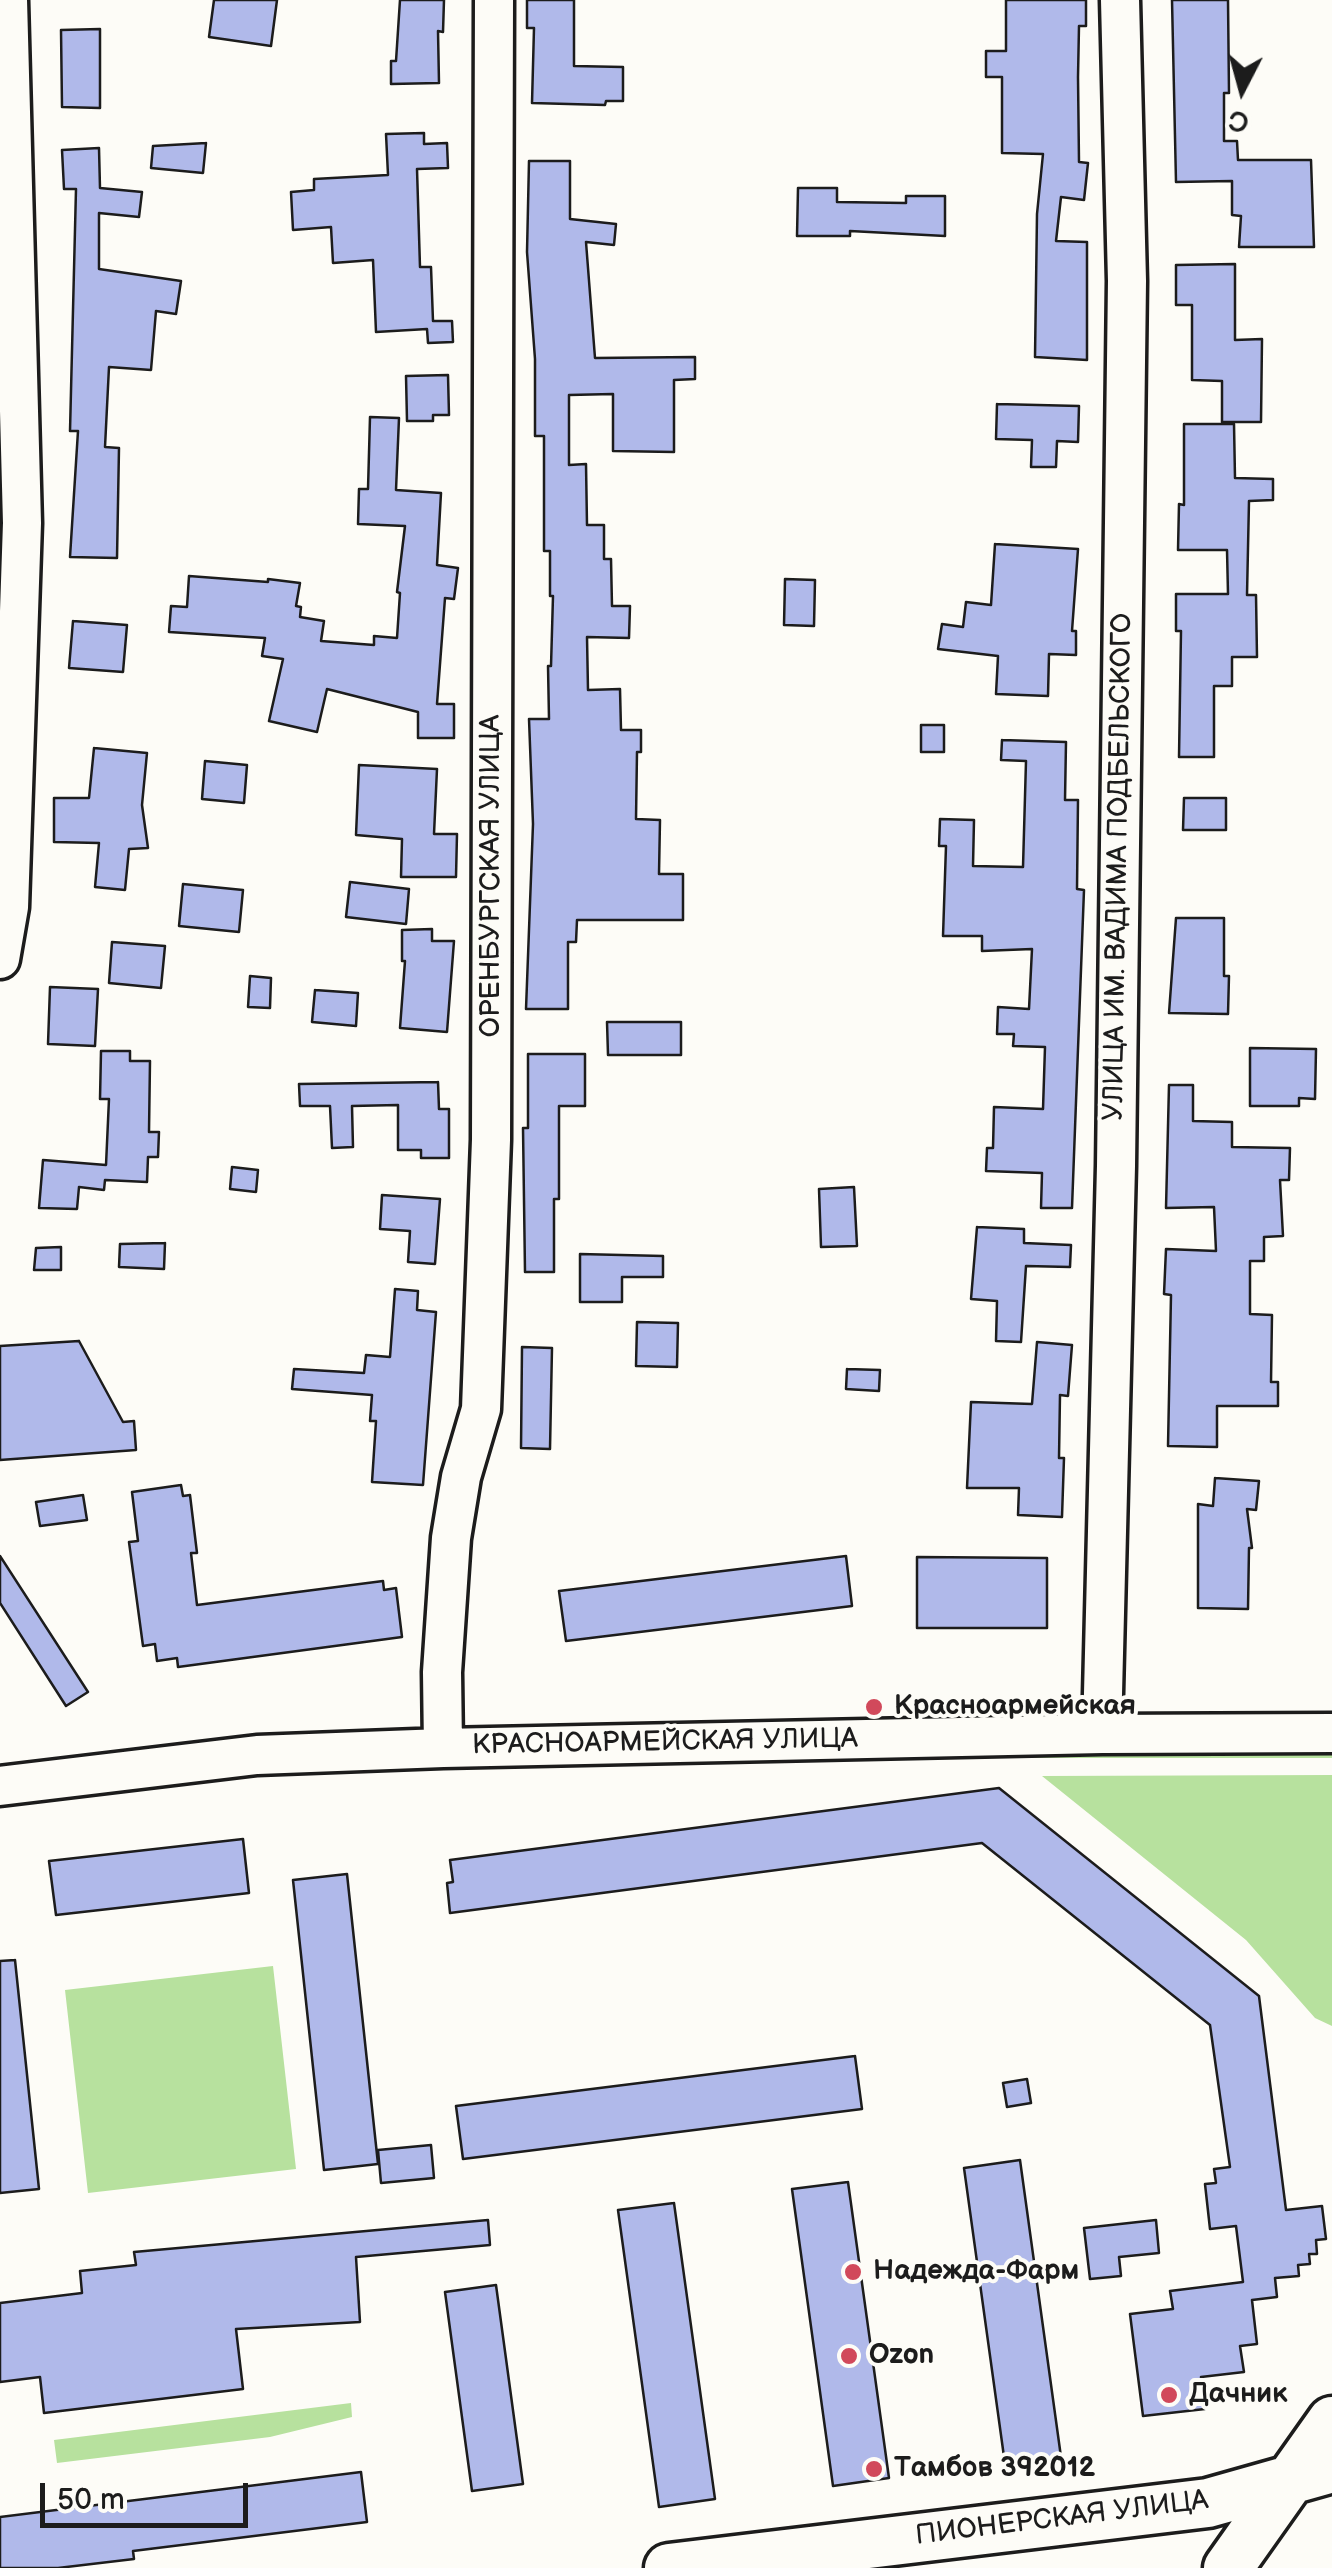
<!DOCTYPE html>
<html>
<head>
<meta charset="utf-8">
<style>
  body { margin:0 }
  #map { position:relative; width:1332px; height:2568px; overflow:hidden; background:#fdfcf7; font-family:"Balsamiq Sans",sans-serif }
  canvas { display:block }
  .north { position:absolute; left:1192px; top:40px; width:100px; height:100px; -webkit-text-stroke:8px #fdfcf7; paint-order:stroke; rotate:186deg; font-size:28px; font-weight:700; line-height:40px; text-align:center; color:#1c1c1c }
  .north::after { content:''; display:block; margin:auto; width:35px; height:45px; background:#1c1c1c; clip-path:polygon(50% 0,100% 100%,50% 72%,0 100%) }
  .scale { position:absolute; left:40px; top:2483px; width:208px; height:45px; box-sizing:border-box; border:5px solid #1c1c1c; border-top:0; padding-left:12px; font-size:30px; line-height:35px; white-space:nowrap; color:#1c1c1c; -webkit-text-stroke:8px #fdfcf7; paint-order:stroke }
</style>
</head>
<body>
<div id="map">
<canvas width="1332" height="2568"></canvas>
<div class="north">С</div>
<div class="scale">50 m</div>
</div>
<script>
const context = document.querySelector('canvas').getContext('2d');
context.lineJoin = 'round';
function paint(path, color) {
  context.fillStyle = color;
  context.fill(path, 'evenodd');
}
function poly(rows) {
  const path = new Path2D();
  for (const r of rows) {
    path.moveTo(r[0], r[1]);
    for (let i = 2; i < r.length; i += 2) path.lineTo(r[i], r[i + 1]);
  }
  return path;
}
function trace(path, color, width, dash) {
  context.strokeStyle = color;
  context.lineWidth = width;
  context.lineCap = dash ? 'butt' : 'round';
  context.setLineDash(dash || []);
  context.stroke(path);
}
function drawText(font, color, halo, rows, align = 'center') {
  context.font = font + ' "Balsamiq Sans",sans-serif';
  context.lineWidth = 8;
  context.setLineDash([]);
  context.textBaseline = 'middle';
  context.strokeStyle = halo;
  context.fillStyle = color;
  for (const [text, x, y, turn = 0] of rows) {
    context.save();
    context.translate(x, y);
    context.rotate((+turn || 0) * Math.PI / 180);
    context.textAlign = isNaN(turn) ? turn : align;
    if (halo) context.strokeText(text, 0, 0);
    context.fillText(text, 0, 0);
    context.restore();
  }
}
paint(poly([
  [1024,1750,1332,1750,1332,1758,1024,1758],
  [1332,1775,1332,2026,1315,2018,1246,1940,1042,1776],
  [273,1966,296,2169,88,2193,65,1990],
  [351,2403,352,2417,270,2437,57,2463,54,2440]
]), '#b7e19e');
const building = poly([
  [214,0,277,0,271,46,209,37,214,0],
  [400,0,444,0,443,32,438,31,439,83,391,84,391,61,396,61,400,0],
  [527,0,574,0,574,66,623,67,623,101,606,101,605,105,532,103,534,28,527,28,527,0],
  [1006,0,1086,0,1086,26,1079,26,1078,77,1079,162,1088,163,1084,200,1061,197,1056,241,1087,242,1087,360,1035,357,1037,214,1043,154,1002,153,1002,77,986,77,986,51,1006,51,1006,0],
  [1172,0,1228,0,1229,93,1224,93,1224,141,1237,141,1238,160,1311,160,1314,247,1239,247,1241,216,1232,215,1232,181,1176,182,1172,0],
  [100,29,100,108,62,107,61,30,100,29],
  [424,133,424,144,447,143,448,168,417,169,420,267,431,267,433,321,452,321,453,342,428,343,427,329,376,332,373,260,333,263,331,227,293,230,291,192,314,190,314,179,388,175,386,134,424,133],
  [206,143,203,173,151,168,153,146,206,143],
  [99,148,100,188,142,192,139,217,99,213,99,269,181,281,176,314,156,311,151,370,109,367,105,447,119,448,117,558,70,557,78,431,70,431,76,189,64,189,62,150,99,148],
  [529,161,570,161,570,219,616,224,614,245,586,242,595,358,695,357,695,379,674,380,674,452,613,451,613,394,569,395,569,465,586,464,587,525,604,525,604,559,611,559,612,606,630,606,629,638,587,637,588,690,620,689,621,730,641,730,641,752,637,752,636,819,660,820,659,874,683,874,683,920,577,920,576,942,568,942,568,1009,526,1009,533,824,529,719,549,719,548,666,551,666,553,596,550,596,550,551,544,551,544,436,535,436,535,359,527,252,529,161],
  [798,188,837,188,837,202,906,203,906,196,945,196,945,236,850,231,850,236,797,236,798,188],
  [1235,264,1235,340,1262,339,1261,422,1222,422,1222,381,1192,380,1192,305,1176,305,1176,265,1235,264],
  [448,375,449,415,433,415,433,421,407,421,406,376,448,375],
  [997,404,1079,406,1078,442,1057,441,1056,467,1031,467,1032,440,996,439,997,404],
  [370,417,399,418,396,490,441,493,437,565,458,568,454,599,445,598,437,704,454,704,454,738,418,738,418,712,327,689,317,732,269,721,283,659,262,656,265,638,169,632,171,606,187,607,189,576,268,582,268,579,300,583,296,606,301,607,300,617,324,621,321,641,374,645,374,636,397,638,400,593,397,592,405,526,358,524,359,489,368,489,370,417],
  [1184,424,1234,424,1235,478,1273,479,1273,500,1249,501,1247,595,1256,595,1257,657,1232,657,1232,686,1214,686,1214,757,1179,757,1181,631,1176,631,1176,594,1228,594,1227,550,1178,550,1179,504,1184,505,1184,424],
  [995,544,1078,549,1072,631,1076,631,1076,655,1049,654,1048,696,996,694,998,656,938,649,942,624,963,627,966,602,991,605,995,544],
  [785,579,815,580,814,626,784,625,785,579],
  [73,621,127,625,123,672,69,668,73,621],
  [921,725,944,725,944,752,921,752,921,725],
  [1002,740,1066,742,1065,800,1078,800,1077,889,1084,890,1072,1208,1041,1208,1042,1173,986,1171,987,1148,993,1148,994,1107,1043,1109,1045,1047,1013,1046,1014,1034,997,1034,998,1007,1029,1009,1032,949,982,951,982,936,943,936,946,846,939,846,940,819,974,820,973,866,1023,867,1026,761,1001,760,1002,740],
  [94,748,147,753,142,805,148,848,129,849,125,890,95,887,99,843,54,842,54,798,89,798,94,748],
  [205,761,247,765,244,803,202,799,205,761],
  [359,765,437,769,434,834,457,834,456,877,401,877,402,839,356,835,359,765],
  [1184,798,1226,798,1226,830,1183,830,1184,798],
  [350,882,409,889,406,924,346,917,350,882],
  [183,884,243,890,239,932,179,926,183,884],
  [1176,918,1224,918,1224,976,1229,976,1228,1014,1169,1013,1176,918],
  [432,929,432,941,454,941,447,1032,400,1028,405,961,402,961,402,930,432,929],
  [112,942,165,946,161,988,109,983,112,942],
  [250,976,271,978,270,1008,248,1007,250,976],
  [50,987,98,989,95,1046,48,1044,50,987],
  [315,990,358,993,356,1026,312,1022,315,990],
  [607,1022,681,1022,681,1055,608,1055,607,1022],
  [1250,1048,1316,1049,1315,1099,1299,1098,1299,1106,1250,1106,1250,1048],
  [101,1051,130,1051,130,1061,150,1061,149,1132,159,1132,158,1157,148,1157,147,1182,105,1180,104,1190,79,1187,77,1209,39,1208,43,1160,106,1165,109,1099,100,1099,101,1051],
  [528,1054,585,1054,585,1106,559,1106,559,1199,554,1199,554,1272,525,1272,523,1128,528,1128,528,1054],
  [438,1082,439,1109,449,1109,449,1158,421,1158,421,1150,398,1150,398,1105,352,1106,353,1147,332,1148,330,1106,300,1106,299,1084,438,1082],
  [1169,1085,1193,1085,1193,1121,1232,1122,1232,1147,1290,1148,1289,1180,1280,1180,1283,1236,1264,1237,1264,1261,1250,1261,1250,1314,1272,1315,1271,1382,1278,1382,1278,1406,1217,1406,1217,1447,1168,1446,1171,1295,1164,1294,1166,1249,1216,1251,1214,1207,1166,1208,1169,1085],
  [232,1167,258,1170,256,1192,230,1189,232,1167],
  [854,1187,857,1246,821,1247,819,1189,854,1187],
  [382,1195,440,1199,435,1264,408,1262,410,1231,380,1229,382,1195],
  [977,1227,1024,1229,1024,1243,1071,1245,1070,1267,1026,1266,1021,1342,996,1341,997,1301,971,1299,977,1227],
  [165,1243,164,1269,119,1267,120,1244,165,1243],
  [61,1247,61,1270,34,1270,36,1248,61,1247],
  [580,1254,663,1256,663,1277,622,1277,622,1302,580,1302,580,1254],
  [395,1289,418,1291,417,1310,436,1312,423,1485,372,1482,376,1421,370,1421,372,1395,292,1389,294,1369,364,1373,366,1355,390,1357,395,1289],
  [637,1322,678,1323,677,1367,636,1366,637,1322],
  [79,1341,123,1422,134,1421,136,1450,0,1460,0,1346,79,1341],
  [1037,1342,1072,1345,1068,1396,1060,1395,1059,1458,1064,1458,1062,1517,1018,1515,1019,1488,967,1488,971,1402,1032,1404,1037,1342],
  [522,1347,552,1348,550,1449,521,1448,522,1347],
  [847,1369,880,1370,879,1391,846,1389,847,1369],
  [1215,1478,1259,1481,1256,1510,1247,1509,1252,1548,1249,1548,1248,1609,1198,1608,1198,1504,1213,1506,1215,1478],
  [181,1485,183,1496,190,1495,197,1553,191,1553,197,1605,383,1581,384,1590,396,1588,402,1637,178,1667,177,1658,157,1661,155,1644,143,1646,129,1542,138,1541,132,1492,181,1485],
  [83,1495,87,1520,40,1526,36,1502,83,1495],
  [0,1556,88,1692,66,1706,0,1603,0,1556],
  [846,1556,852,1606,566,1641,559,1591,846,1556],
  [917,1557,1047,1558,1047,1628,917,1628,917,1557],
  [999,1788,1259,1996,1286,2210,1322,2206,1326,2239,1316,2240,1317,2254,1309,2254,1310,2264,1298,2265,1299,2276,1275,2278,1277,2297,1252,2300,1257,2344,1240,2346,1244,2372,1201,2377,1205,2409,1143,2416,1130,2314,1173,2309,1170,2291,1243,2282,1236,2226,1210,2229,1205,2184,1216,2183,1214,2169,1230,2167,1210,2025,982,1843,450,1913,447,1883,453,1882,450,1860,999,1788],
  [243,1839,249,1893,56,1915,49,1861,243,1839],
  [347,1874,378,2164,324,2170,293,1880,347,1874],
  [15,1960,39,2189,0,2193,0,1961,15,1960],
  [855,2056,862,2109,463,2159,456,2106,855,2056],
  [1027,2079,1031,2103,1007,2107,1003,2083,1027,2079],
  [431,2145,434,2178,381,2183,378,2150,431,2145],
  [1020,2160,1061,2457,1005,2464,964,2168,1020,2160],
  [848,2182,889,2478,833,2486,792,2189,848,2182],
  [674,2203,715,2499,659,2507,618,2210,674,2203],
  [488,2220,490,2245,356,2257,360,2322,236,2329,243,2389,44,2413,40,2377,0,2382,0,2303,82,2293,80,2271,136,2265,134,2252,488,2220],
  [1156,2220,1159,2253,1119,2257,1121,2276,1090,2279,1084,2228,1156,2220],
  [496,2285,523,2484,472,2491,445,2292,496,2285],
  [361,2472,367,2522,133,2551,134,2559,58,2568,0,2568,0,2517,361,2472]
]);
paint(building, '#b0b9ea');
trace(building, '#1c1c1c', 2.5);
const minor = poly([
  [0,959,9,907,22,523,8,0],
  [1102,1734,1116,1166,1127,281,1120,0],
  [443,1748,442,1672,451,1538,461,1477,481,1409,491,1140,494,0],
  [0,1786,257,1755,443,1748,1102,1734,1332,1733]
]);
const major = poly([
  [669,2568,1208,2503,1332,2468],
  [1228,2568,1332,2421]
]);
trace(minor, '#1c1c1c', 45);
trace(major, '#1c1c1c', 55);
trace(minor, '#fdfcf7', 38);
trace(major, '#fdfcf7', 48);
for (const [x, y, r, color] of [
  [874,1707,10,"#d1495b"],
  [853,2272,10,"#d1495b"],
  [849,2356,10,"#d1495b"],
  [1169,2395,10,"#d1495b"],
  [874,2469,10,"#d1495b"]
]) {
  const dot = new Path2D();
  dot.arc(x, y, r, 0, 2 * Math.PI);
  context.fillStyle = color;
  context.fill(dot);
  trace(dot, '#fdfcf7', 4);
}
drawText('28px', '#1c1c1c', '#fdfcf7', [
  ["УЛИЦА ИМ. ВАДИМА ПОДБЕЛЬСКОГО",1119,867,-89],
  ["ОРЕНБУРГСКАЯ УЛИЦА",492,876,-90],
  ["КРАСНОАРМЕЙСКАЯ УЛИЦА",665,1743,-1],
  ["ПИОНЕРСКАЯ УЛИЦА",1062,2519,-7]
]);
drawText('bold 28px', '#1c1c1c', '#fdfcf7', [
  ["Красноармейская",894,1707],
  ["Надежда-Фарм",873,2272],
  ["Ozon",869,2356],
  ["Дачник",1189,2395],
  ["Тамбов 392012",894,2469]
], 'left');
</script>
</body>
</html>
